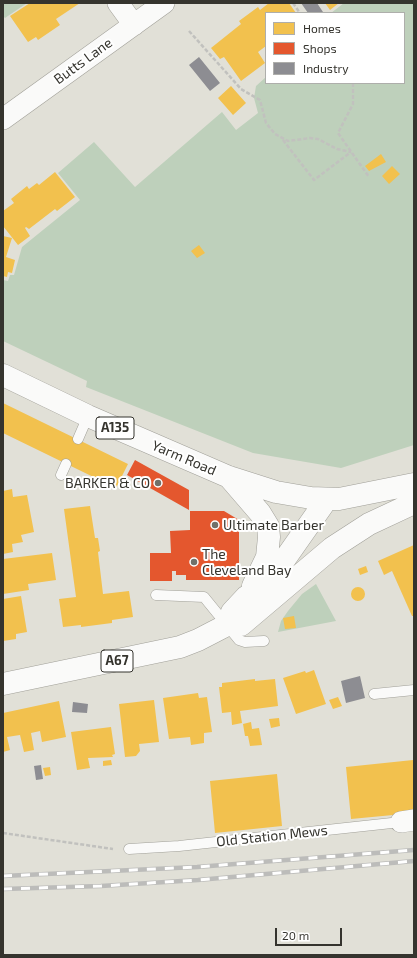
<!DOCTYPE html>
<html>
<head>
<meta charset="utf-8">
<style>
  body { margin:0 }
  #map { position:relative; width:417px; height:958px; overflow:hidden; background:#e1e0d7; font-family:"Exo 2",sans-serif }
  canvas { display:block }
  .frame { position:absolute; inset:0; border:4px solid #35342e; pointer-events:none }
  .legend { position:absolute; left:265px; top:12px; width:140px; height:72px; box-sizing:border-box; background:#fff; border:1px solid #aeaeab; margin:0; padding:5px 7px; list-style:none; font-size:12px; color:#35342e }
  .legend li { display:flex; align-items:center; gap:8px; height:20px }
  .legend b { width:20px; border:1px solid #aeaeab }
  .scale { position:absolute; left:275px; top:928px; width:67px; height:18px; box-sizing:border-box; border:2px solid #35342e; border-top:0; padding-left:5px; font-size:12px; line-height:14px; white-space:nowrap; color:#35342e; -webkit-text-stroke:3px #fff; paint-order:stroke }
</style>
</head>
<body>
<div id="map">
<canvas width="417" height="958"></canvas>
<div class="frame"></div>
<ul class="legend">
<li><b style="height:11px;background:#f2c14e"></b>Homes</li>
<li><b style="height:11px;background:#e4572e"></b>Shops</li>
<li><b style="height:11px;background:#8d8d92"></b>Industry</li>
</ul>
<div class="scale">20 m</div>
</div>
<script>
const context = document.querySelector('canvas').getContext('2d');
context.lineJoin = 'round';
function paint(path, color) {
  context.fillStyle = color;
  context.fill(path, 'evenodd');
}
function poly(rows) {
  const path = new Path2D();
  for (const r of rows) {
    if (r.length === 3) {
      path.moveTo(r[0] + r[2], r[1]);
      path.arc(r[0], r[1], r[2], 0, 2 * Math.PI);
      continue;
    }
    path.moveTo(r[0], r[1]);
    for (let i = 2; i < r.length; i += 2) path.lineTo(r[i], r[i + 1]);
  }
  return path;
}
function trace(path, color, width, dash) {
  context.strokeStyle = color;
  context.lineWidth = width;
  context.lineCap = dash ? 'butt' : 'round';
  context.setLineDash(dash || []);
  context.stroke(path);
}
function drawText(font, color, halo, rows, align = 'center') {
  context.font = font + ' "Exo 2",sans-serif';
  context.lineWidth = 4;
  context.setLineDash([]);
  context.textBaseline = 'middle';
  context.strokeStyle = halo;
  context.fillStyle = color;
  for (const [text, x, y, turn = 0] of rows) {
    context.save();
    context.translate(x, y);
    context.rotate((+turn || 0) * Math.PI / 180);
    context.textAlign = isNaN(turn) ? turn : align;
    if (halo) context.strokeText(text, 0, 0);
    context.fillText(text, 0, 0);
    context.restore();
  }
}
paint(poly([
  [3,3,27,3,5,18,3,16],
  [344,3,414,3,414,445,341,468,253,453,86,387,87,381,3,341,3,280,8,281,10,275,14,275,22,247,80,200,58,173,94,142,135,187,222,112,236,130,258,113,254,98,256,86,266,77,266,83,404,83,404,13,331,13],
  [316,584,336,621,278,632,281,621,288,611,302,594]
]), '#bed0bb');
paint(poly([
  [30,3,80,3,56,19,60,25,38,40,36,37,28,42,10,16],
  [269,3,289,3,296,13,266,13,266,46,258,52,265,63,241,81,224,57,220,59,211,48,241,24,239,21,258,7,260,10],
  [325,3,339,3,330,10],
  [231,86,246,103,233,115,218,98],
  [381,154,386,162,369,171,365,166],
  [392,166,400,174,389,184,382,176],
  [55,172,75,197,57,211,55,209,29,229,26,227,25,228,30,236,18,245,3,226,3,211,14,203,11,199,27,186,29,189,37,183,39,185],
  [3,236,12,238,6,257,15,260,12,273,8,272,7,277,3,276],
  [199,245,205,253,197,258,191,251],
  [3,403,128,464,116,488,3,433],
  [12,489,13,497,27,495,34,532,21,535,23,542,12,544,13,552,3,554,3,491],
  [90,506,95,538,98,538,100,551,98,552,103,594,129,591,133,617,112,620,112,623,81,627,81,625,63,627,59,599,76,597,64,509],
  [414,545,414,616,412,616,392,571,384,575,378,561],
  [52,553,56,580,28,584,29,590,3,594,3,559],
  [366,566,368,572,360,575,358,569],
  [358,594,7],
  [21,596,27,632,16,634,16,639,3,641,3,599],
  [294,616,296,628,285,629,283,618],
  [314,670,326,704,296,714,283,678,305,671,306,673],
  [255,679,255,681,275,679,278,706,240,711,242,723,232,725,231,712,222,713,219,687,222,687,222,683],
  [198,693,199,698,207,697,212,732,204,733,204,743,191,745,190,737,169,739,163,698],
  [338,697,342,706,333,709,329,700],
  [154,700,159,742,139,744,140,751,136,756,125,757,119,704],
  [59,701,66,737,42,742,40,731,31,733,34,750,24,752,20,735,7,737,10,750,3,752,3,713],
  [279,718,280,726,271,728,269,719],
  [251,722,252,729,259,728,262,745,250,746,248,736,245,736,243,724],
  [111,727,115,754,112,755,113,757,88,758,90,768,77,770,71,732],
  [111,760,112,765,103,766,103,761],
  [413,760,414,813,351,819,346,767],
  [50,767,51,775,45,776,43,768],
  [277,774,282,826,215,833,210,781]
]), '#f2c14e');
paint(poly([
  [135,460,189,490,189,510,127,475],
  [190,511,224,511,239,520,239,580,186,580,186,575,176,575,176,571,172,571,172,581,150,581,150,553,171,553,170,531,190,530]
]), '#e4572e');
paint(poly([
  [301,3,317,3,323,12,308,13],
  [199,57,220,83,210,91,189,65],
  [360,676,365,698,346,703,341,681],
  [73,702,88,704,87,713,72,712],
  [41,765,43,779,36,780,34,766]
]), '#8d8d92');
const service = poly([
  [78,439,88,416],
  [61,475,66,464],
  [156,595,204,597,239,640,245,642,264,641],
  [374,694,414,690],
  [129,849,179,846,401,822]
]);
const minor = poly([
  [118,3,134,25],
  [3,119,164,3],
  [401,822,414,820]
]);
const primary = poly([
  [3,375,88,416,229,477,276,492,311,498,339,499,414,484],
  [229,477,260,513,268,526,269,537,267,557,253,586],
  [227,625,232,612,246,597,260,588,280,566,327,499],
  [3,684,180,647,198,640,227,625,241,625,332,548,369,524,414,503]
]);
trace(service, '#a09f98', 11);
trace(minor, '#a09f98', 22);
trace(primary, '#a09f98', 23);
trace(poly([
  [293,3,300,13],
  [189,31,241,89,260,100,266,123,275,134,288,141,310,138,318,139,337,149,351,152],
  [353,83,353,104,338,133,369,177],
  [283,140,314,180,351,152],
  [3,833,113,849]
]), '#c1c1be', 2.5, [4, 2]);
trace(service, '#fafaf9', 10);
trace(minor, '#fafaf9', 21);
trace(primary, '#fafaf9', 22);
const rail = poly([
  [3,876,197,867,414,850],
  [3,889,101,886,198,880,414,861]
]);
trace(rail, '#bcbcba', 4.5);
trace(rail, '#fff', 3, [9]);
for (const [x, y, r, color] of [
  [158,483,4,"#717069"],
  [215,525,4,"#717069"],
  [194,562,4,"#717069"]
]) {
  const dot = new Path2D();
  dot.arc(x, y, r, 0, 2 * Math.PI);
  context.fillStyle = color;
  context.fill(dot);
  trace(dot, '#fff', 1.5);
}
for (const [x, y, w] of [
  [115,428,38],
  [117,661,32]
]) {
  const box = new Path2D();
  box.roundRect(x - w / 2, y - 11, w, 22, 3);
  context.fillStyle = '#fff';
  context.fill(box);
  trace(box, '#35342e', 1);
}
drawText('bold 13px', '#35342e', null, [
  ["A135",115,428],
  ["A67",117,661]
]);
drawText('14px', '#35342e', '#fff', [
  ["Butts Lane",83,61,-36],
  ["Yarm Road",184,458,23],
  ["Old Station Mews",272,836,-6]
]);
drawText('14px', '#35342e', '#fff', [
  ["BARKER & CO",150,483,"right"],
  ["Ultimate Barber",223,525],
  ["The",202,554],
  ["Cleveland Bay",202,570]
], 'left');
</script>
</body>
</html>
